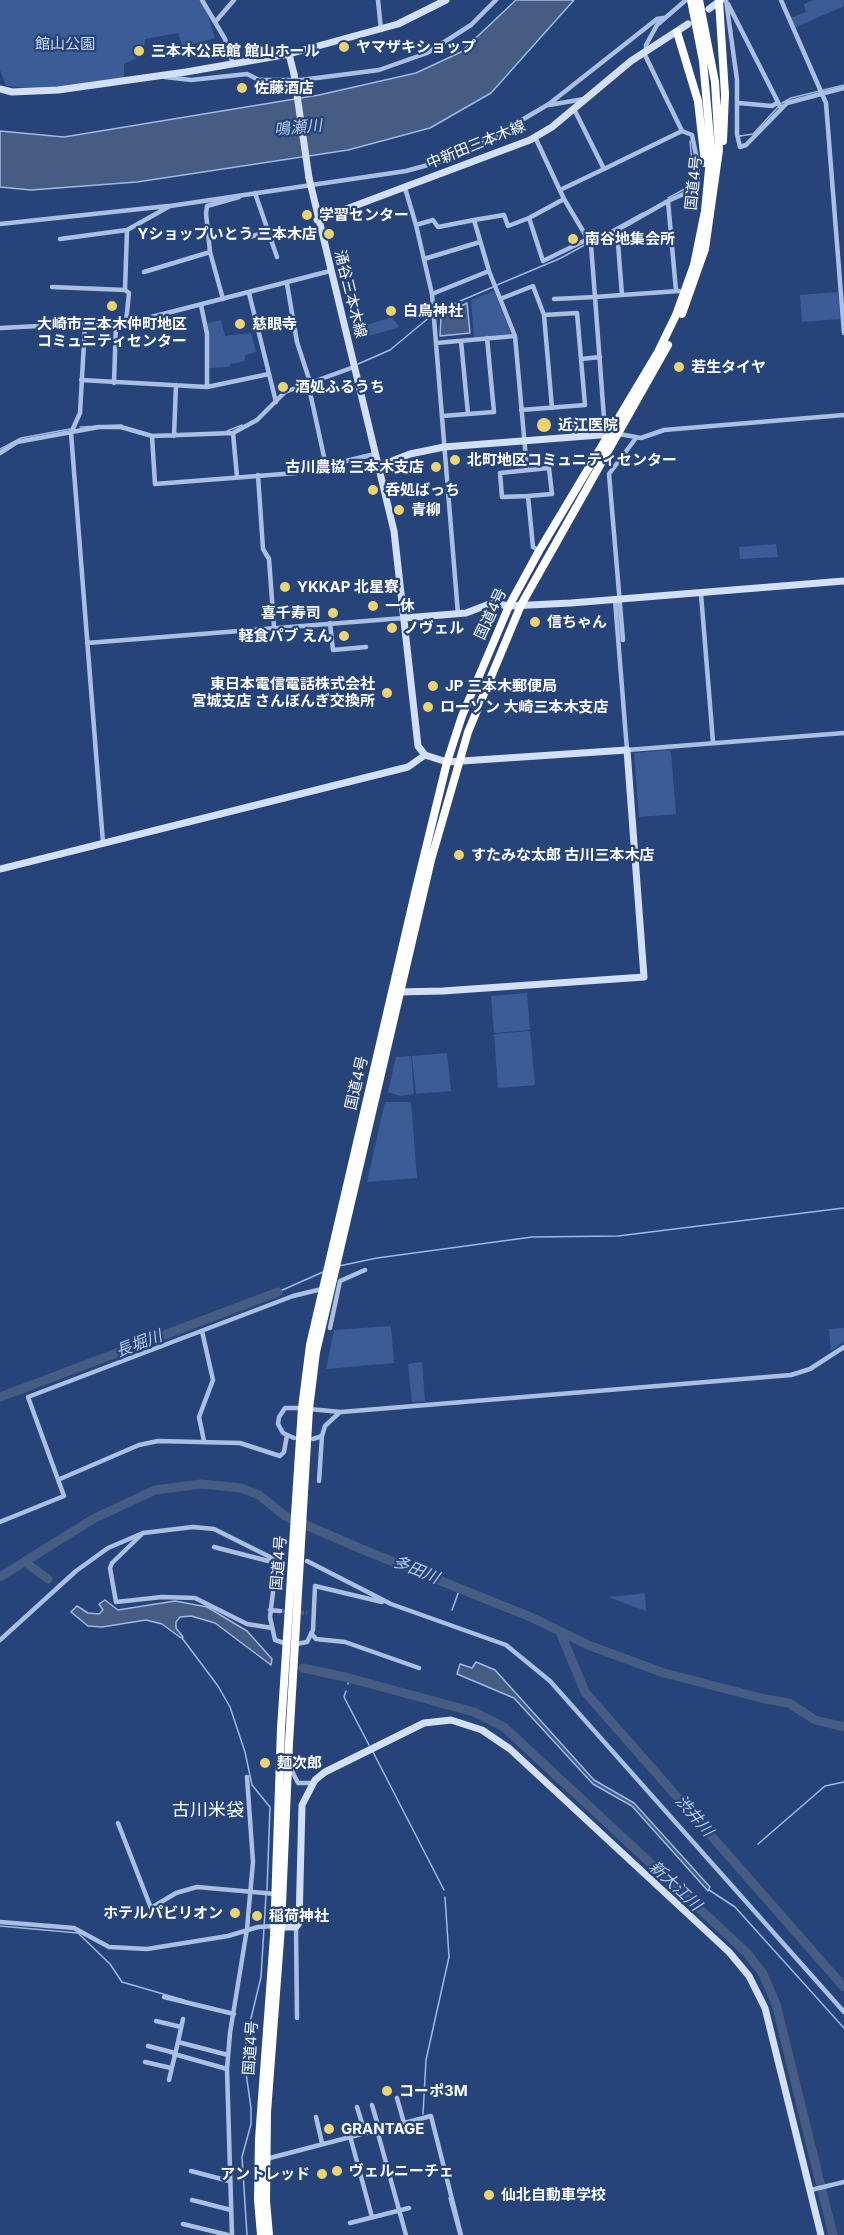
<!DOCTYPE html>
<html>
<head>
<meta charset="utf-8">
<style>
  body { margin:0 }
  canvas { display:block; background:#27447a }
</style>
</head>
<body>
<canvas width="844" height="2235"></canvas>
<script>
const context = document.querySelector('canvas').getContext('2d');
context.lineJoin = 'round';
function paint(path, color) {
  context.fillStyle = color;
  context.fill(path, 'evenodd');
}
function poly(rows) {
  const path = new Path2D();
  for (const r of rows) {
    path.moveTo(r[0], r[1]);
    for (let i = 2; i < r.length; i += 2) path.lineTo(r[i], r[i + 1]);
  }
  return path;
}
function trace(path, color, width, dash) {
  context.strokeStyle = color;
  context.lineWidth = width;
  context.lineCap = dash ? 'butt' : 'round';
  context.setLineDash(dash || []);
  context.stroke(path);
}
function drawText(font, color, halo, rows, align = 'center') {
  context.font = font + ' Inter,"Noto Sans JP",sans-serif';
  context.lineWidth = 4.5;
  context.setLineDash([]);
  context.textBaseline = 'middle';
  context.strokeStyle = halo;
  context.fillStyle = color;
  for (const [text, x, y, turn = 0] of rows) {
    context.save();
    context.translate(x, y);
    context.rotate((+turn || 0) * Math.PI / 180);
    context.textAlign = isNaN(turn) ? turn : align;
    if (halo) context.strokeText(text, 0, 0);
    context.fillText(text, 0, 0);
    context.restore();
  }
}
paint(poly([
  [0,0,199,0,204,3,215,38,183,47,178,33,145,39,143,55,124,64,124,81,55,90,6,86,0,70],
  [814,0,843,0,844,6,794,28,790,18,806,12,804,4],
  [494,291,511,334,474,337,471,300],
  [838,292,840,319,802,322,800,295],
  [392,317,399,327,369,336,364,326],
  [221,320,225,336,251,333,256,352,245,355,245,361,231,364,229,367,208,368,207,323],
  [776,544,778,557,740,559,739,547],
  [668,750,671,752,676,814,639,817,634,753],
  [527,993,530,1030,494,1033,491,996],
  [530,1031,535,1085,498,1088,494,1034],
  [447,1053,451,1091,416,1094,412,1056],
  [411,1056,414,1094,400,1096,388,1092,396,1057],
  [385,1102,411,1102,417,1178,367,1182],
  [391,1326,394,1363,326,1369,334,1330],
  [844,1328,844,1341,831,1351,829,1329],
  [422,1362,425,1401,412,1402,408,1364],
  [645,1593,646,1611,608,1597,630,1595]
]), '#3b5c97');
const water = poly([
  [516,0,574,0,491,93,430,128,348,150,137,182,31,190,0,187,0,131,64,137,319,95,416,73,461,52,516,0],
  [467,303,470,333,440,336,441,316,467,303],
  [105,1600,118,1610,175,1601,207,1607,247,1631,272,1659,271,1665,215,1623,191,1616,180,1617,176,1622,176,1628,183,1637,181,1638,162,1624,146,1620,102,1627,88,1626,71,1612,77,1606,88,1613,99,1614,103,1610,99,1604,105,1600],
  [476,1662,495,1670,594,1780,634,1803,710,1887,708,1891,632,1806,593,1784,514,1698,457,1674,460,1664,472,1668,476,1662]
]);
paint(water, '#465c83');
trace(water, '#9fb9e4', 1.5);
trace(poly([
  [782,103,791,98,844,85],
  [740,136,753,134,778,107],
  [668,198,694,184,690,141],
  [497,285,561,258,643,213],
  [358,364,390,350,437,311,493,287],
  [80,427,122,425],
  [227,431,242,425],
  [0,449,21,438,70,429],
  [339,1266,377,1258,532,1237,618,1236,844,1208],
  [278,1292,323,1272],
  [452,1610,460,1588],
  [182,1638,218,1686,230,1707,245,1752,252,1785,270,1807,267,1890],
  [348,1684,349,1678],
  [346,1691,344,1697,369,1745],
  [373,1752,444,1890],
  [758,1844,825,1786,844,1782],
  [709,1890,735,1907,844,2028],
  [0,1926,78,1933,110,1964,122,1982,184,2000],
  [423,2114,426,2060,449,1957,445,1897],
  [449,2198,459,2235],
  [247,2235,242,2157,251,2124,251,2108,246,2073,246,2039,261,1977,266,1895]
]), '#9fb9e4', 1.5);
trace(poly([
  [0,1397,278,1292],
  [25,1562,48,1579],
  [0,1577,93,1519,155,1490,201,1484,241,1488,259,1495,285,1516,359,1548,533,1618,588,1645,664,1673,765,1699,789,1703,815,1720,844,1727],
  [561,1634,585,1692,844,1987],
  [303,1668,349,1678,474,1712,504,1727,747,1953,763,1974,776,2004,833,2235]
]), '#465c83', 9);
trace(poly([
  [280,1611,307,1613]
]), '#47608e', 4.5, [4.5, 2]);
trace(poly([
  [202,0,225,39,233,64],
  [378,0,381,30],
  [726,0,737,80,737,134,740,147,746,145,787,103,844,88],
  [781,0,826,103,844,333],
  [728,4,781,108],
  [216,21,234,0],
  [646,51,646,45,657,25,686,0],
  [644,53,682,131],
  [165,77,191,80,247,74,259,80,301,80,379,70,427,53,471,25,496,0],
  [739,103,772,106,777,103],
  [549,105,584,99],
  [574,109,604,169,682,131,692,135,698,165,697,188,668,201,591,245,595,297,622,295,617,230],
  [535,137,564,199,589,241],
  [405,188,416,225,432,294,458,614],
  [560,190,604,169],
  [255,193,277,257],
  [668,201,676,291],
  [529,218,564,199],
  [0,224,168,206],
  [416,225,433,220,438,227,474,220],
  [246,238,270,231],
  [60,239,127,230],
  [424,259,480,242],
  [144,272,210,252],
  [287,284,297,342,310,382],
  [52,287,125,290],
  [249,293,276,402],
  [432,294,489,271],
  [622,295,679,291],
  [223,299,210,252,206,213,207,206,239,197],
  [500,299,533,286,544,315,577,313,581,359,600,357],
  [554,299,595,297,604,418,577,422,573,428,574,436],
  [201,305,207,334,207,387],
  [544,315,552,408],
  [126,322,129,293,125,290,127,230,170,206,406,171,439,162,481,144,549,104,657,19,663,18],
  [85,325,80,413,71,433,103,843],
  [0,328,136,321,330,271],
  [461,341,468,414],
  [436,343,515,336],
  [81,380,207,387,269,374],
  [114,383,116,323],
  [308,383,326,466],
  [521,410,585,405,581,359],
  [442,416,494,412,487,338],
  [233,433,237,477],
  [619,434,641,438,664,430,844,415],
  [152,436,155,484,296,473,375,454],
  [174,436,176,385],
  [0,453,17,442,99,427,121,427,152,436,233,433,257,420,285,392,354,367],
  [527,470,515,336,489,271,474,220,504,215,508,226,529,218,543,261,588,239],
  [258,475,263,549,269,559,274,627],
  [528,496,502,497,500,473,549,468,552,494,528,496,533,547,539,551],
  [701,594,713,742],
  [615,600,627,750,844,733],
  [330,623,333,650,366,647],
  [623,640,609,474,636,438],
  [87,643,404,618],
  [330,1328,340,1281,365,1270],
  [202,1331,213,1380,199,1417,204,1441],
  [309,1409,341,1412,791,1375,810,1369,844,1347],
  [294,1438,283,1433,278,1424,279,1417,285,1408,302,1408],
  [313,1439,322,1436,325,1426,339,1413],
  [60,1479,139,1445,158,1441,240,1443,280,1456,284,1452,287,1435],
  [319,1481,322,1436],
  [0,1522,64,1496,28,1397,293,1296,322,1289],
  [143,1533,112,1563,110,1568,116,1602,162,1597,195,1598,247,1624,272,1628],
  [214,1547,276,1563],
  [307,1561,391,1604,506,1645,550,1681,844,2012],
  [270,1610,280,1611],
  [311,1633,316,1639,345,1642,419,1668],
  [0,1640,76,1571,108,1548,143,1533,193,1527,214,1529,274,1559,276,1567,270,1617,275,1640,287,1644],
  [296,1644,307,1642,313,1630,315,1586,382,1602],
  [291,1769,298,1783,313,1783],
  [118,1823,151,1908,176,1893,197,1887,276,1894],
  [0,1922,74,1928,109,1947,147,1949,228,1936,258,1927,274,1926],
  [296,1927,297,2018],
  [164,1997,234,2014],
  [156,2021,181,2027],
  [178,2042,183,2019],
  [148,2046,175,2053],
  [174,2054,227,2069],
  [145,2062,171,2068],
  [169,2080,178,2042,228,2055],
  [397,2098,404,2123],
  [372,2105,379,2129],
  [357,2107,365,2133],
  [316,2117,322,2143],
  [377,2130,406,2235],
  [350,2136,372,2217],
  [266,2159,431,2116,461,2235],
  [191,2171,229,2181],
  [811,2190,844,2182],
  [192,2200,231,2210],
  [350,2223,409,2208],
  [183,2224,228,2235],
  [232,2235,227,2069,230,2033,247,1929,253,1862,247,1777]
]), '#abbfe3', 4.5);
trace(poly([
  [709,9,721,0],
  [289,54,294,74],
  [0,89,12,92,58,90,186,72,289,54,398,24,446,0],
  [309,178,394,531,418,746,425,755,447,762,627,750,644,977,443,991,397,992],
  [317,220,530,140,552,127,631,61,688,24],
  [379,466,410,454,444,447,613,434],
  [405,618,466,613,492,603,509,606,571,603,844,581],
  [0,869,408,767,425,755],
  [281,1927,296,1927,299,1923,302,1805,315,1780,325,1772,424,1723,451,1720,482,1730,510,1749,729,1952,749,1976,765,2008,821,2235]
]), '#d3dff4', 7);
trace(poly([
  [719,1,725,94,723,141],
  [677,32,698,101,705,163],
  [682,314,705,249,719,150,715,82,699,0],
  [261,2235,258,2200,259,2139,274,1936,281,1729,302,1408,310,1345,416,889,447,762,462,716,509,606,539,551,658,352,676,315,694,265,705,211,711,149,703,61,691,0],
  [269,2235,266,2201,267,2112,281,1927,289,1743,309,1409,316,1352,431,860,468,732,521,605,668,345]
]), '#fff', 8);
trace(poly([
  [294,74,309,178]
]), '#d3dff4', 7);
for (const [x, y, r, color] of [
  [344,47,6,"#ebd371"],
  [139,51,6,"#ebd371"],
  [242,88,6,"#ebd371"],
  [307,215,6,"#ebd371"],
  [329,234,6,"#ebd371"],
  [573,239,6,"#ebd371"],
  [112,306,6,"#ebd371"],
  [391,311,6,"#ebd371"],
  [240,324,6,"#ebd371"],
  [679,367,6,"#ebd371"],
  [283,387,6,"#ebd371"],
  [544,425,8,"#ebd371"],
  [455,460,6,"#ebd371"],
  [436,467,6,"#ebd371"],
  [373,490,6,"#ebd371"],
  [399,510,6,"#ebd371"],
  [285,587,6,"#ebd371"],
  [373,606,6,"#ebd371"],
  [333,613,6,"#ebd371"],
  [535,622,6,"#ebd371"],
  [392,628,6,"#ebd371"],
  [344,636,6,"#ebd371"],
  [433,686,6,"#ebd371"],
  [387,693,6,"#ebd371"],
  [428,707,6,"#ebd371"],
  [459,855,6,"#ebd371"],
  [265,1763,6,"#ebd371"],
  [235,1913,6,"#ebd371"],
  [257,1916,6,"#ebd371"],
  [387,2091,6,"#ebd371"],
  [329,2129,6,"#ebd371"],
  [337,2171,6,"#ebd371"],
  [322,2174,6,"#ebd371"],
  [489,2195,6,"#ebd371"]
]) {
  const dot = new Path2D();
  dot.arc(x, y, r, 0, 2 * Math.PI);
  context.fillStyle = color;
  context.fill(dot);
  trace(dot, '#27447a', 2);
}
drawText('15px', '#cddbf3', '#27447a', [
  ["館山公園",65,44]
]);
drawText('bold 15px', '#fff', '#27447a', [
  ["ヤマザキショップ",356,47],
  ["三本木公民館 館山ホール",151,51],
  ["佐藤酒店",254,88],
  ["学習センター",319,215],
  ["Yショップいとう 三本木店",317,234,"right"],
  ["南谷地集会所",585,239],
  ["白鳥神社",403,311],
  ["大崎市三本木仲町地区",112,324,"center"],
  ["コミュニティセンター",112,341,"center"],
  ["慈眼寺",252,324],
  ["若生タイヤ",691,367],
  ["酒処ふるうち",295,387],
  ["近江医院",558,425],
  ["北町地区コミュニティセンター",467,460],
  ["古川農協 三本木支店",424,467,"right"],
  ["呑処ばっち",385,490],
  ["青柳",411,510],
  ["YKKAP 北星寮",297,587],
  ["一休",385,606],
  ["喜千寿司",321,613,"right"],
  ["信ちゃん",547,622],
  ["ノヴェル",404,628],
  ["軽食パブ えん",332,636,"right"],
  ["東日本電信電話株式会社",375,684,"right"],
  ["宮城支店 さんぼんぎ交換所",375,701,"right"],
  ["JP 三本木郵便局",445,686],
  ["ローソン 大崎三本木支店",440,707],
  ["すたみな太郎 古川三本木店",471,855],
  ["麺次郎",277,1763],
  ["ホテルパビリオン",223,1913,"right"],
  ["稲荷神社",269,1916],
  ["コーポ3M",399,2091],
  ["GRANTAGE",341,2129],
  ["ヴェルニーチェ",349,2171],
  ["アントレッド",310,2174,"right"],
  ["仙北自動車学校",501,2195]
], 'left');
drawText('15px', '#fff', '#27447a', [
  ["中新田三本木線",476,145,-22],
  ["国道4号",694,183,-84],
  ["涌谷三本木線",350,294,76],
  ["国道4号",491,614,-65],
  ["国道4号",357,1083,-77],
  ["国道4号",279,1563,-85],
  ["国道4号",251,2048,-86]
]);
drawText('italic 16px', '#b6caeb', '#27447a', [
  ["鳴瀬川",298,128,-5],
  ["長堀川",139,1344,-21],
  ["多田川",416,1570,22],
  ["渋井川",694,1816,49],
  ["新大江川",675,1886,43]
]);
drawText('18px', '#fff', '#27447a', [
  ["古川米袋",208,1811]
]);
</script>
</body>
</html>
